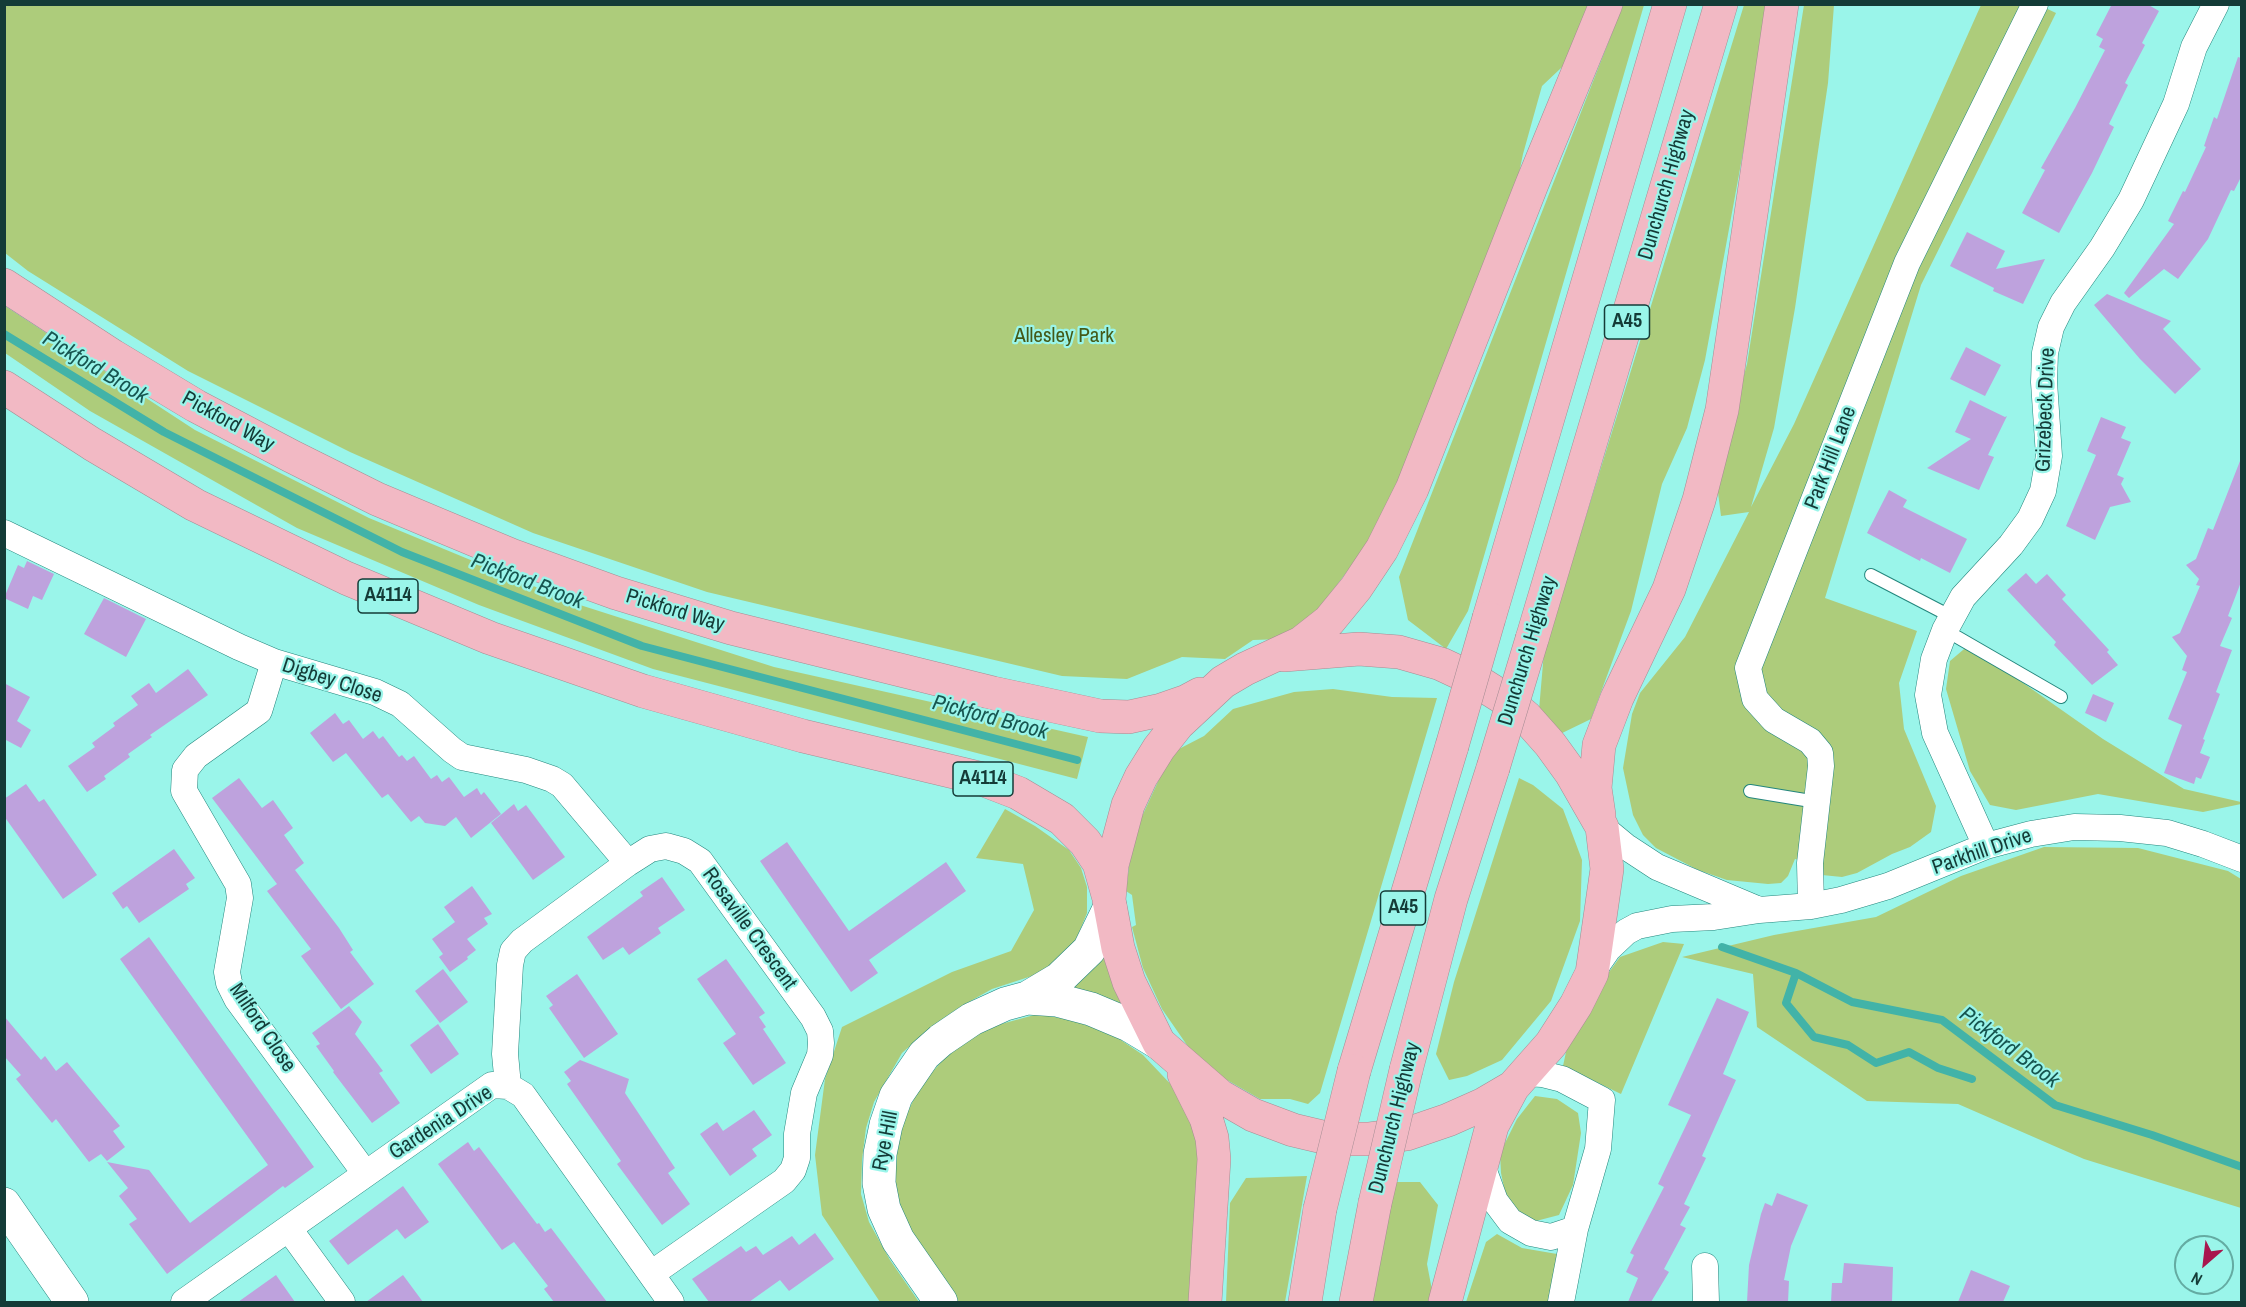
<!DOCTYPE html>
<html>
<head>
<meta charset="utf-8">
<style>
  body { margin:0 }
  #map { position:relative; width:2246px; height:1307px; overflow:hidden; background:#9af5ea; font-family:"Archivo Narrow",sans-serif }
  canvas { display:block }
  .frame { position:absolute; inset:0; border:6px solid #143b37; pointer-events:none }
  .north { position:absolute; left:2174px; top:1235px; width:60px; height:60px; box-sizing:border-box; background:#9af5ea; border:2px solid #64aba2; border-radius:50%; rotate:208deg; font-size:16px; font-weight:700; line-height:24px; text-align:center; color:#143b37 }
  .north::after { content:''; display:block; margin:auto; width:21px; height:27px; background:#a8164e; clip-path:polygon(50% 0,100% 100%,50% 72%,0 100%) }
</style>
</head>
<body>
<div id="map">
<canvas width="2246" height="1307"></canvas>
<div class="frame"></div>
<div class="north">N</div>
</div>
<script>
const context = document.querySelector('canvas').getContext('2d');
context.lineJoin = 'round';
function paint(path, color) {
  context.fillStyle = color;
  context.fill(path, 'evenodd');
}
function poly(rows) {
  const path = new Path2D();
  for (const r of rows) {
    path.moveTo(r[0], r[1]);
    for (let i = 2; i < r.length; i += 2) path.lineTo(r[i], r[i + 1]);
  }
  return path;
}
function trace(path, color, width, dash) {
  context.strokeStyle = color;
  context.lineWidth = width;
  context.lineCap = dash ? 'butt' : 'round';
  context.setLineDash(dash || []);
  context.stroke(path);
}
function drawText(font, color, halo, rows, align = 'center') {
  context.font = font + ' "Archivo Narrow",sans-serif';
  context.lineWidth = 4.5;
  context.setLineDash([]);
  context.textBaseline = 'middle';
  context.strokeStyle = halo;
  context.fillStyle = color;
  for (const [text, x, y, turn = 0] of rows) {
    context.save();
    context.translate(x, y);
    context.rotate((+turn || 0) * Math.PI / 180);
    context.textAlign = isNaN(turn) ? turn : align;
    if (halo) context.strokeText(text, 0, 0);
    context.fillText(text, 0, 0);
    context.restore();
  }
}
paint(poly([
  [4,5,1594,5,1578,52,1542,86,1523,154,1511,212,1397,491,1366,546,1310,621,1283,639,1253,640,1225,659,1182,657,1127,679,1062,676,707,592,533,533,350,452,188,371,28,271,5,253],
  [1623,5,1644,5,1468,611,1446,649,1408,620,1399,577],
  [1744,5,1770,5,1705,360,1687,428,1662,484,1631,611,1591,719,1558,735,1539,710,1544,652],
  [1804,5,1834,5,1828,83,1795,308,1774,428,1751,507,1794,424,1981,5,2039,5,2056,13,1921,285,1825,598,1917,631,1899,683,1904,729,1936,806,1931,832,1910,847,1892,854,1857,873,1842,877,1822,875,1810,863,1795,859,1788,876,1781,883,1768,884,1727,880,1698,870,1656,848,1643,835,1633,815,1623,768,1632,714,1640,693,1685,637,1749,512,1721,516,1716,477,1747,364],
  [5,306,195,430,369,518,577,604,774,667,1088,737,1077,779,653,669,479,605,297,528,90,411,5,353],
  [1970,644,1979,652,2103,739,2184,789,2241,802,2241,804,2203,812,2098,794,2016,810,1990,805,1970,771,1946,689,1950,661],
  [1333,689,1392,697,1437,698,1320,1093,1308,1104,1290,1099,1260,1099,1220,1076,1189,1048,1162,1009,1143,968,1132,927,1136,925,1132,895,1126,891,1130,859,1138,825,1162,773,1177,750,1204,736,1233,709,1294,692],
  [1519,778,1533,785,1563,809,1582,860,1580,921,1551,1001,1502,1060,1467,1076,1449,1080,1436,1054,1454,982],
  [1005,809,1035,826,1069,850,1081,868,1087,887,1087,913,1074,945,1041,973,992,989,960,1007,935,1024,902,1053,874,1102,866,1128,862,1160,861,1194,869,1222,890,1260,919,1302,880,1302,822,1215,815,1155,825,1079,842,1027,952,972,1011,951,1034,910,1023,864,976,858],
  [2044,847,2138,848,2228,871,2241,879,2241,1208,2084,1159,1958,1104,1867,1101,1757,1027,1753,974,1682,957,1774,935,1876,917,1961,876],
  [1663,942,1684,944,1621,1094,1563,1066,1566,1052,1577,1026,1596,990,1620,957],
  [1104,948,1126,1015,1068,997,1080,976],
  [1038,1014,1071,1020,1112,1034,1143,1055,1179,1093,1197,1139,1203,1178,1194,1302,957,1302,936,1273,906,1224,896,1191,895,1165,899,1129,921,1085,949,1053,990,1027],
  [1535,1096,1557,1099,1578,1113,1581,1133,1573,1185,1559,1215,1536,1221,1517,1211,1505,1192,1501,1173,1500,1153,1517,1119],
  [1307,1176,1285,1302,1226,1302,1230,1203,1246,1178],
  [1392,1182,1420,1182,1438,1205,1427,1264,1432,1290,1429,1302,1364,1302],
  [1497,1234,1522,1248,1557,1254,1573,1302,1466,1302,1486,1242]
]), '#adcc7b');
trace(poly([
  [4,334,164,432,402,552,642,646,1077,760],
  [1722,947,1796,973,1852,1002,1942,1020,2055,1105,2152,1135,2242,1167],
  [1796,973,1786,1003,1814,1037,1848,1045,1876,1063,1909,1052,1938,1068,1972,1079]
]), '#42b3a8', 8);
paint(poly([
  [2112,4,2147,4,2159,11,2142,43,2145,45,2125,83,2128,85,2109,124,2114,127,2092,173,2059,233,2022,213,2045,170,2041,168,2075,108,2105,50,2099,47,2103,39,2096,35],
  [2238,57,2241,58,2241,177,2234,191,2231,190,2208,239,2178,279,2164,269,2129,298,2124,293,2174,224,2168,221,2183,191,2185,192,2206,147,2204,146,2214,117,2217,119],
  [1967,232,2005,251,1996,269,2045,259,2023,304,1993,291,1994,288,1950,266],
  [2107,294,2171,321,2163,329,2201,369,2175,394,2140,359,2094,305],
  [1966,347,2001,365,1985,396,1950,379],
  [1970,400,2005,417,2007,416,1988,455,1994,457,1979,490,1927,468,1971,439,1955,432],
  [2101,417,2126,427,2121,438,2131,442,2117,475,2124,478,2121,484,2131,502,2110,507,2095,540,2066,526,2096,455,2087,451],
  [2240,461,2241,582,2228,616,2232,618,2220,646,2232,650,2216,692,2220,694,2203,739,2205,740,2200,753,2210,757,2201,779,2196,777,2194,784,2164,773,2182,725,2168,719,2187,672,2182,670,2187,656,2172,637,2180,633,2200,586,2196,585,2199,579,2186,565,2196,559,2208,528,2213,530],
  [1889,490,1907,500,1903,507,1967,539,1950,573,1921,558,1920,561,1867,533],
  [27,561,54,574,42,600,33,596,28,609,4,598,18,565,24,568],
  [2026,573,2036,584,2047,574,2066,595,2062,599,2109,650,2107,652,2118,665,2092,685,2054,645,2056,642,2007,590],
  [104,598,146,619,126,657,84,634],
  [188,669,208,695,150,735,152,737,128,754,130,757,104,776,106,779,87,792,68,766,95,747,92,743,115,726,113,723,138,705,131,696,149,683,156,693],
  [4,683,30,697,17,721,31,730,21,748,6,740,4,743],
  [2093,694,2114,703,2106,722,2085,713],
  [335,713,343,724,349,720,363,739,373,731,379,739,383,736,399,757,402,755,407,761,414,756,431,779,437,775,442,782,449,777,464,797,477,788,481,795,484,792,501,814,471,838,456,817,445,826,425,823,419,816,411,822,388,794,382,798,346,753,333,762,310,733],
  [239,778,262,808,273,800,293,828,284,835,304,863,295,870,339,928,353,950,350,952,374,984,341,1009,301,956,311,949,267,891,277,884,212,798],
  [26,784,39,802,44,799,97,875,63,899,4,816,4,799],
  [514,804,518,811,526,805,565,857,533,880,491,823],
  [787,842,849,931,946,862,966,891,869,960,878,973,851,992,760,861],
  [174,849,195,878,186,884,189,889,139,923,127,906,123,909,112,893],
  [662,877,685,910,658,928,661,933,629,955,623,947,603,960,587,937,643,896,640,892],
  [472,886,492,914,484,918,488,924,467,939,476,950,467,957,468,959,450,972,439,957,443,954,432,939,455,922,444,907],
  [149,937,314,1167,285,1188,283,1186,167,1274,129,1224,137,1219,119,1196,128,1188,107,1162,149,1170,190,1223,268,1165,120,959],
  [726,959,765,1013,759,1017,766,1027,763,1029,786,1063,753,1085,723,1043,736,1034,697,979],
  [443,969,468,1002,440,1023,415,991],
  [577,974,618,1034,584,1058,549,1008,553,1005,546,996],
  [1717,998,1749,1012,1723,1074,1736,1080,1702,1156,1706,1158,1684,1204,1690,1207,1680,1225,1686,1228,1664,1269,1669,1272,1651,1302,1628,1302,1638,1278,1626,1272,1634,1255,1630,1253,1664,1187,1658,1184,1691,1115,1668,1105],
  [349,1006,362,1022,355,1034,383,1071,379,1073,400,1103,372,1123,333,1072,334,1071,316,1046,320,1044,312,1033],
  [4,1016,41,1060,45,1056,56,1071,67,1062,120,1126,113,1131,125,1147,107,1161,101,1154,89,1162,56,1119,52,1123,16,1079,21,1075,4,1056],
  [438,1024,459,1054,431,1074,410,1045],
  [580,1060,629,1079,625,1093,675,1168,668,1173,690,1204,662,1225,617,1164,621,1161,567,1084,571,1081,564,1072],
  [754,1110,772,1135,752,1149,757,1156,730,1176,700,1134,717,1122,723,1131],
  [468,1142,474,1151,479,1147,537,1224,539,1223,545,1232,551,1228,607,1302,554,1302,544,1289,548,1286,514,1242,502,1250,438,1164],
  [403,1186,429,1222,405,1239,397,1229,348,1265,329,1241],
  [1777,1193,1808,1205,1791,1246,1784,1280,1789,1281,1788,1302,1747,1302,1749,1265,1761,1214,1765,1203,1772,1206],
  [815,1233,834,1259,789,1291,780,1280,749,1302,709,1302,692,1279,741,1246,746,1252,756,1246,763,1255,792,1236,799,1245],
  [1844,1263,1893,1267,1892,1302,1831,1302,1832,1283,1842,1283],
  [1971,1270,2010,1286,2003,1302,1958,1302],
  [276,1275,295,1302,238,1302],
  [403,1275,423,1302,366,1302]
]), '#bea2dd');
const lane = poly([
  [1871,575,1952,617],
  [1945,630,2061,697],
  [1750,791,1817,802]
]);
const street = poly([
  [4,533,239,647,274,662,375,692,400,704,452,750,462,757,526,770,552,779,562,785,628,863],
  [274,662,259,711,196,756,185,770,184,791,238,884,240,898,227,972,229,983,237,999,365,1173],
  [1602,827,1625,846,1657,867,1759,910],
  [1986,846,1935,733,1928,695,1934,659,1945,630,1963,597,2011,545,2030,519,2043,491,2049,456,2044,382,2045,353,2051,327,2063,303,2102,248,2131,200,2176,104,2194,47,2216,4],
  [1811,906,1810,863,1821,766,1820,753,1810,741,1774,720,1755,699,1748,668,1907,263,2035,4],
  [1592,972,1608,949,1626,932,1637,926,1672,919,1714,917,1759,910,1811,906,1841,900,1888,886,1986,846,2031,834,2074,827,2120,828,2167,833,2203,844,2242,859],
  [1526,1073,1542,1074,1562,1079,1602,1100,1598,1149,1575,1229,1561,1302],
  [508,1086,505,1054,510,965,513,951,522,941,628,863,650,849,666,846,684,851,700,861,813,1017,820,1031,821,1043,820,1055,804,1093,797,1134,797,1158,793,1170,784,1181,651,1274],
  [1481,1163,1495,1201,1510,1221,1531,1233,1551,1237,1575,1229],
  [289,1229,342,1302],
  [1705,1266,1706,1302],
  [184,1302,492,1085,508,1086,523,1095,671,1302]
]);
const secondary = poly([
  [1027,998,1057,1000,1091,1009,1129,1025,1159,1043],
  [4,1204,72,1302],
  [941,1302,898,1240,884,1209,879,1183,880,1154,886,1125,896,1096,924,1055,941,1040,972,1019,1005,1004,1027,998,1059,979,1089,950,1110,907]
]);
const highway = poly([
  [4,285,113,356,196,406,291,456,377,499,439,525,511,555,616,593,731,628,993,693,1100,716,1129,717,1161,710,1187,701,1200,694],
  [4,387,92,444,195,505,346,578,490,638,643,691,803,736,979,778,1018,793,1062,819,1085,842,1099,863,1108,895],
  [1489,618,1670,4],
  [1532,639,1721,4],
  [1284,655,1359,649,1399,652,1441,664,1475,680,1502,697,1526,717,1550,744,1571,773,1602,827,1607,869,1592,973,1576,1005,1551,1044,1513,1087,1492,1126,1445,1302],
  [1599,815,1595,788,1599,745,1617,698,1669,589,1699,500,1722,410,1782,4],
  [1406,1070,1451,899,1493,768],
  [1354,1071,1452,746],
  [1184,1074,1206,1118,1212,1138,1214,1159,1205,1302],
  [1513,1087,1484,1104,1448,1120,1407,1134,1368,1139,1331,1139,1293,1130,1253,1115,1220,1096,1159,1043,1129,982,1118,948,1109,900,1112,865,1128,805,1141,777,1159,748,1178,724,1223,682,1245,669,1301,643,1329,621,1356,588,1382,549,1412,489,1532,184,1606,4],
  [1305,1302,1320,1209],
  [1356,1302,1375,1203]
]);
trace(lane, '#23867d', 14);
trace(street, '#23867d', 27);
trace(secondary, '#23867d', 34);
trace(highway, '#a48d93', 34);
trace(lane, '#fff', 12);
trace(street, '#fff', 26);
trace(secondary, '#fff', 33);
trace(highway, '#f2b9c4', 33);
const highwayBridge = poly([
  [1452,746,1489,618],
  [1493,768,1532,639],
  [1375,1203,1406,1070],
  [1320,1209,1354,1071]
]);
trace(highwayBridge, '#a48d93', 34, []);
trace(highwayBridge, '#f2b9c4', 33);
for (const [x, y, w] of [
  [1627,322,45],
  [388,596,60],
  [983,779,60],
  [1403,908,45]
]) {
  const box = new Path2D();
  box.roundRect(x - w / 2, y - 17, w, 34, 4.5);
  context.fillStyle = '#9af5ea';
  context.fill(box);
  trace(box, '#143b37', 1.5);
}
drawText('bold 20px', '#143b37', null, [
  ["A45",1627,322],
  ["A4114",388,596],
  ["A4114",983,779],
  ["A45",1403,908]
]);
drawText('21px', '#143b37', '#9af5ea', [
  ["Dunchurch Highway",1667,185,-74],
  ["Grizebeck Drive",2046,410,-88],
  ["Pickford Way",228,422,29],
  ["Park Hill Lane",1831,458,-69],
  ["Pickford Way",675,611,17],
  ["Dunchurch Highway",1528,651,-73],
  ["Digbey Close",332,681,18],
  ["Parkhill Drive",1982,852,-19],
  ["Rosaville Crescent",749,929,54],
  ["Milford Close",262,1028,56],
  ["Dunchurch Highway",1395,1118,-76],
  ["Gardenia Drive",441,1123,-33],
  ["Rye Hill",886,1141,-79]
]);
drawText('21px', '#445a18', '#9af5ea', [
  ["Allesley Park",1064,336]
]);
drawText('italic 22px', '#175650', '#9af5ea', [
  ["Pickford Brook",95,368,31],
  ["Pickford Brook",527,582,21],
  ["Pickford Brook",990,718,15],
  ["Pickford Brook",2009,1048,37]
]);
</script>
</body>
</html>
